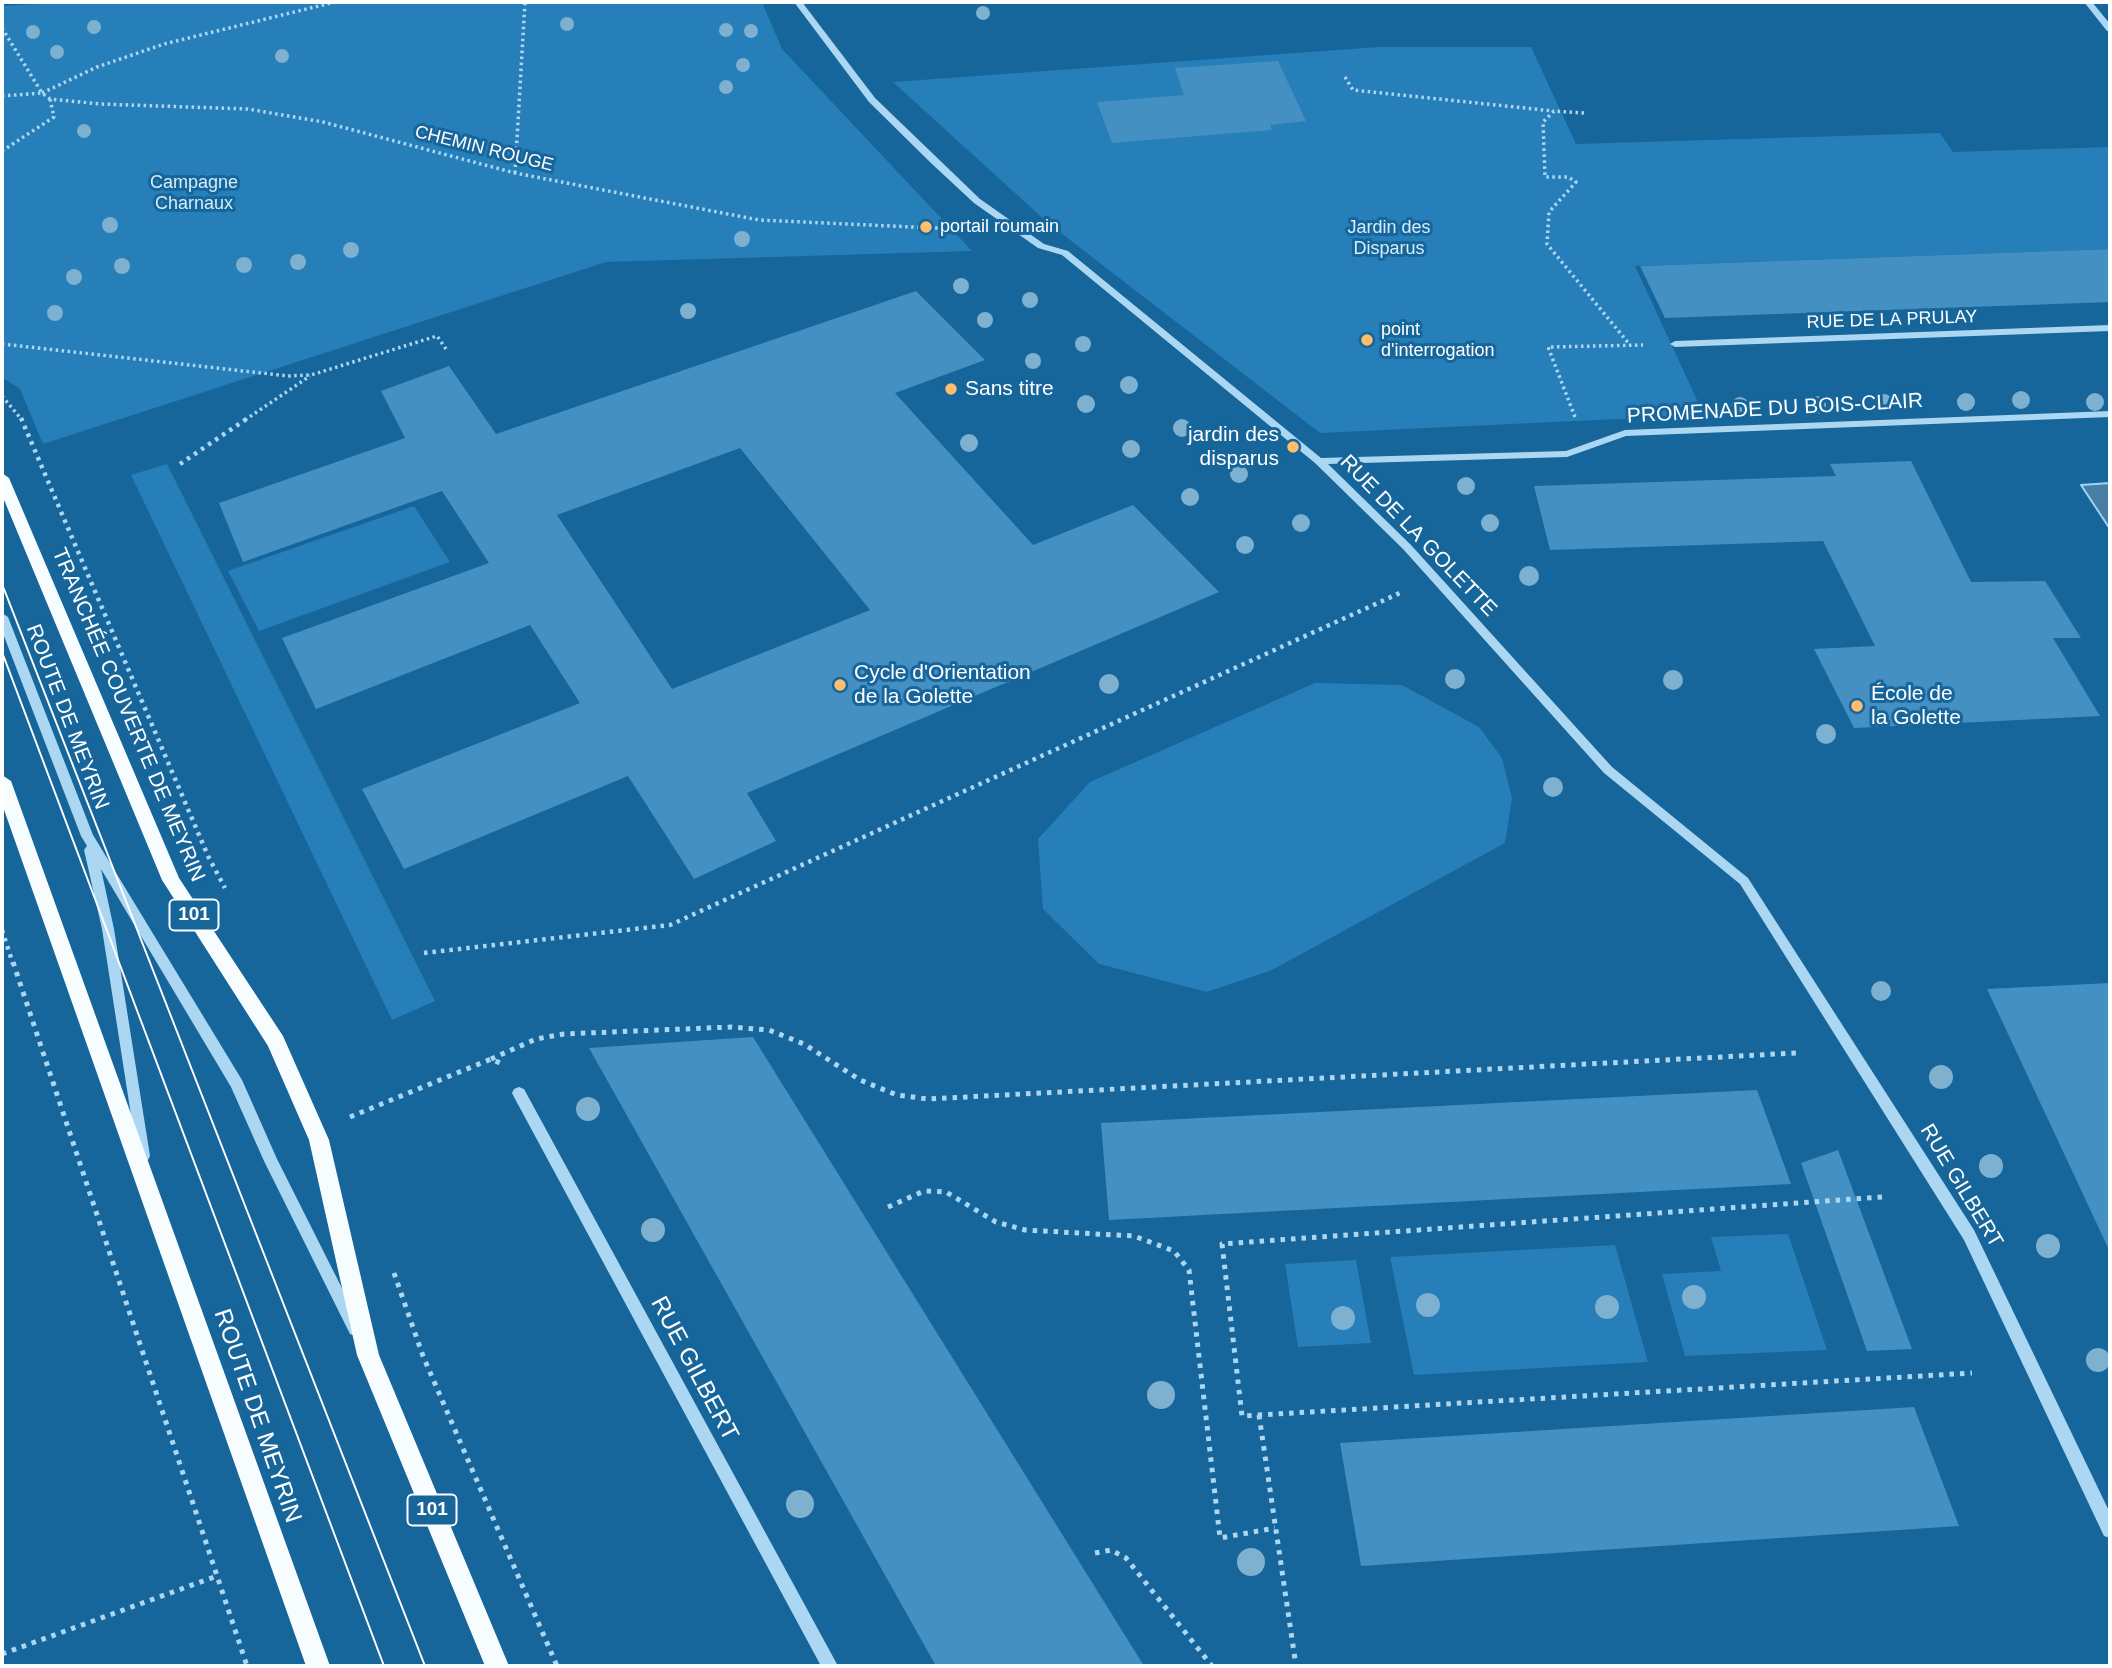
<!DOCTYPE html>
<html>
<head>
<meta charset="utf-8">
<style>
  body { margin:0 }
  #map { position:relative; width:2112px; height:1668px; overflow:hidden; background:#16659b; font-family:Arial,sans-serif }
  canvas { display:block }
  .frame { position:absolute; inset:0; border:4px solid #fff; pointer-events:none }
</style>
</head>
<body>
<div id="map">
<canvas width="2112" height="1668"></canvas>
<div class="frame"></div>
</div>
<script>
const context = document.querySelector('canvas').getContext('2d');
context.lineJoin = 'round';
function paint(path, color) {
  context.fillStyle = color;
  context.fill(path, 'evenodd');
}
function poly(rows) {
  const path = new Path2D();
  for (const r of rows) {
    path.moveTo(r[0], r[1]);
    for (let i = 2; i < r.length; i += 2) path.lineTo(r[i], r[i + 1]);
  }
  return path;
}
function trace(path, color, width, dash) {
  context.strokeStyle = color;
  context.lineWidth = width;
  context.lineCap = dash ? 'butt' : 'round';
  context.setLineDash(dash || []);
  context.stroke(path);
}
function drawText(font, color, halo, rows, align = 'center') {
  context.font = font + ' Arial,sans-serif';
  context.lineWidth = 6;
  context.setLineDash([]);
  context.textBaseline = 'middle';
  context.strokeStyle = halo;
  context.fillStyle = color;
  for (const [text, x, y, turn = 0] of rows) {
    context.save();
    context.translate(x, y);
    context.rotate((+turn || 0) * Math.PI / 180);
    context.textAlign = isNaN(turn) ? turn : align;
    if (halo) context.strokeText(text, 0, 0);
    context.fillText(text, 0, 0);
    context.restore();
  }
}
paint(poly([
  [75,2,762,2,782,49,972,251,606,262,43,444,20,389,2,377,2,6],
  [1379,47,1531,47,1576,144,1940,133,1953,152,2110,147,2110,249,1635,266,1704,415,1320,433,1048,223,893,82],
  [167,464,435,1001,392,1020,131,475],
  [414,506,450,562,259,631,228,571],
  [1315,683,1402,685,1479,727,1502,758,1512,798,1505,843,1272,970,1207,992,1099,964,1043,909,1038,839,1090,782],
  [1788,1234,1827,1350,1685,1356,1662,1274,1721,1271,1711,1237],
  [1615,1245,1648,1362,1414,1375,1390,1257],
  [1356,1260,1371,1343,1298,1347,1285,1264]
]), '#267fb8');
const water = poly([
  [2110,483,2110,529,2081,485,2110,483]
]);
paint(water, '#487ea4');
trace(water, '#9fd4f5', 2);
paint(poly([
  [1278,61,1306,121,1270,125,1272,130,1112,143,1097,102,1184,95,1175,68],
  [2110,249,2110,302,1665,318,1640,266],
  [916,291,985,360,895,393,1033,545,1133,505,1219,592,747,793,776,841,694,879,628,776,404,869,362,789,580,703,530,625,316,709,282,638,489,563,442,491,243,562,219,503,405,438,381,391,449,366,496,434],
  [740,448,870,610,672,689,557,515],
  [1911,461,1971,582,2045,581,2081,638,2053,638,2100,716,1854,728,1814,649,1875,646,1823,541,1550,550,1534,486,1836,476,1830,464],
  [2110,983,2110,1252,1987,989],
  [753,1037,1144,1666,936,1666,589,1048],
  [1757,1090,1791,1184,1109,1220,1101,1123],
  [1838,1150,1912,1349,1867,1351,1801,1163],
  [1914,1407,1959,1526,1361,1566,1340,1443]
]), '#4490c3');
trace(poly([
  [2,28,42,93],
  [1345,77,1353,90,1553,111],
  [42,93,97,67,164,44,335,2],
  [2,96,42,93,50,99,100,104,248,109,323,122,515,173,759,220,957,229],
  [1584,113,1554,111,1543,122,1545,177,1568,177,1576,182,1549,212,1547,244,1630,345],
  [2,151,54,117,50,99],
  [515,173,525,2],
  [2,344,288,376,311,375,437,336,446,349],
  [2,396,22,420],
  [1575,417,1548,347,1643,345],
  [245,420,310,376]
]), '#acd7f2', 3.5, [2.5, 3.5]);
trace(poly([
  [21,418,208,856,225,888],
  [180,464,248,418],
  [2,930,13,964],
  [424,953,670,925,1402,592]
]), '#acd7f2', 4.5, [3.5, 5]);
trace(poly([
  [13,962,247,1666],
  [491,1059,536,1039,564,1034,731,1027,769,1030,804,1044,860,1080,897,1095,928,1099,1796,1053],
  [350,1117,491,1059,500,1063],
  [1882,1197,1222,1244,1242,1416,1972,1373],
  [888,1207,924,1191,946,1192,996,1222,1025,1230,1134,1236,1174,1251,1189,1270,1220,1538,1275,1528],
  [394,1273,423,1356,557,1666],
  [1259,1415,1296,1666],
  [1095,1553,1111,1550,1126,1558,1212,1666],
  [2,1654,217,1576]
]), '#acd7f2', 5, [4.5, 6]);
paint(poly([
  [794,2,802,2,875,98,980,199,1044,244,1068,251,1321,458,1566,451,1625,430,2110,411,2110,417,1626,436,1567,457,1328,464,1411,545,1612,767,1748,878,1974,1230,2110,1513,2110,1538,2104,1536,1964,1240,1740,884,1604,773,1403,549,1315,463,1062,255,1038,248,974,203,932,164,869,102,794,2],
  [2084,2,2092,2,2110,24,2110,31,2107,31,2084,2],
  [2110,325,2110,331,1675,347,1670,344,1675,341,2110,325],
  [2,613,8,617,93,835,242,1080,277,1159,360,1324,362,1329,360,1334,355,1336,350,1334,264,1161,231,1087,101,869,114,929,150,1156,148,1160,143,1162,138,1160,102,929,84,850,87,846,81,836,2,631,2,613],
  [519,1087,524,1089,838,1666,821,1666,514,1097,512,1093,514,1089,519,1087]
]), '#acd7f2');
paint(poly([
  [2,473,9,478,179,878,283,1036,329,1140,379,1355,509,1666,485,1666,357,1355,309,1140,268,1046,162,880,2,495,2,473],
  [2,775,11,781,330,1666,306,1666,2,804,2,775]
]), '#f7fcff');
trace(poly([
  [2,584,425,1666],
  [2,652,384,1666]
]), '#fff', 2);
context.fillStyle = '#7eb0d0';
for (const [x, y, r] of [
  [983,13,7],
  [567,24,7],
  [94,27,7],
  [726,30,7],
  [751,31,7],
  [33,32,7],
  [57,52,7],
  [282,56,7],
  [743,65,7],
  [726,87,7],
  [84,131,7],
  [110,225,8],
  [742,239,8],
  [351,250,8],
  [298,262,8],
  [244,265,8],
  [122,266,8],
  [74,277,8],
  [961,286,8],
  [1030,300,8],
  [688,311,8],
  [55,313,8],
  [985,320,8],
  [1083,344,8],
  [1033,361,8],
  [1129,385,9],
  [2021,400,9],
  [1966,402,9],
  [2095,402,9],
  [1884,403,9],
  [1086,404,9],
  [1817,405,9],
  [1740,406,9],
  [1182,428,9],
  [969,443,9],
  [1131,449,9],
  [1239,474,9],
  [1466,486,9],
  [1190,497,9],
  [1301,523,9],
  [1490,523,9],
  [1245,545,9],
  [1529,576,10],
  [1455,679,10],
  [1673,680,10],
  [1109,684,10],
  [1826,734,10],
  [1553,787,10],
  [1881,991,10],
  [1941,1077,12],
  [588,1109,12],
  [1991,1166,12],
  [653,1230,12],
  [2048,1246,12],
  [1694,1297,12],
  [1428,1305,12],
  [1607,1307,12],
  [1343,1318,12],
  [2098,1360,12],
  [1161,1395,14],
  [800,1504,14],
  [1251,1562,14]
]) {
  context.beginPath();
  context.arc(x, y, r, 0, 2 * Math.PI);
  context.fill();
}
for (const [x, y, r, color] of [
  [926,227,7,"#ffbe6d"],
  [1367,340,7,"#ffbe6d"],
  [951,389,7,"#ffbe6d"],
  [1293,447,7,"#ffbe6d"],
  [840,685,7,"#ffbe6d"],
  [1857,706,7,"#ffbe6d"]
]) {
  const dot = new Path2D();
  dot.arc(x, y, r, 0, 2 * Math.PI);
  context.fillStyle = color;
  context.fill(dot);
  trace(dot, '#16659b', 2.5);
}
drawText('18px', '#fff', '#16659b', [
  ["CHEMIN ROUGE",484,149,14],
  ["RUE DE LA PRULAY",1892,320,-2]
]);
drawText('18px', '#d4edfc', '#16659b', [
  ["Campagne",194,183],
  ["Charnaux",194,204],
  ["Jardin des",1389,228],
  ["Disparus",1389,249]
]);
drawText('18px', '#fff', '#16659b', [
  ["portail roumain",940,227],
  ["point",1381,330],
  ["d'interrogation",1381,351]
], 'left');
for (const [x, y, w] of [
  [194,915,49],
  [432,1510,49]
]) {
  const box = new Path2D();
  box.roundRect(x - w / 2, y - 15.5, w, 31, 5);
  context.fillStyle = '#16659b';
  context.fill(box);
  trace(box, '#fff', 2);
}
drawText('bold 19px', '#fff', null, [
  ["101",194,915],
  ["101",432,1510]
]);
drawText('21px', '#fff', '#16659b', [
  ["Sans titre",965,389],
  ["jardin des",1279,435,"right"],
  ["disparus",1279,459,"right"],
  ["Cycle d'Orientation",854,673],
  ["de la Golette",854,697],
  ["École de",1871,694],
  ["la Golette",1871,718]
], 'left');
drawText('21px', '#fff', '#16659b', [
  ["PROMENADE DU BOIS-CLAIR",1775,409,-3],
  ["RUE DE LA GOLETTE",1418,536,46],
  ["TRANCHÉE COUVERTE DE MEYRIN",128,715,67],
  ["ROUTE DE MEYRIN",67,717,69],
  ["RUE GILBERT",1961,1186,59]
]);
drawText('24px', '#fff', '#16659b', [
  ["RUE GILBERT",694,1369,62],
  ["ROUTE DE MEYRIN",257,1416,71]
]);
</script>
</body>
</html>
